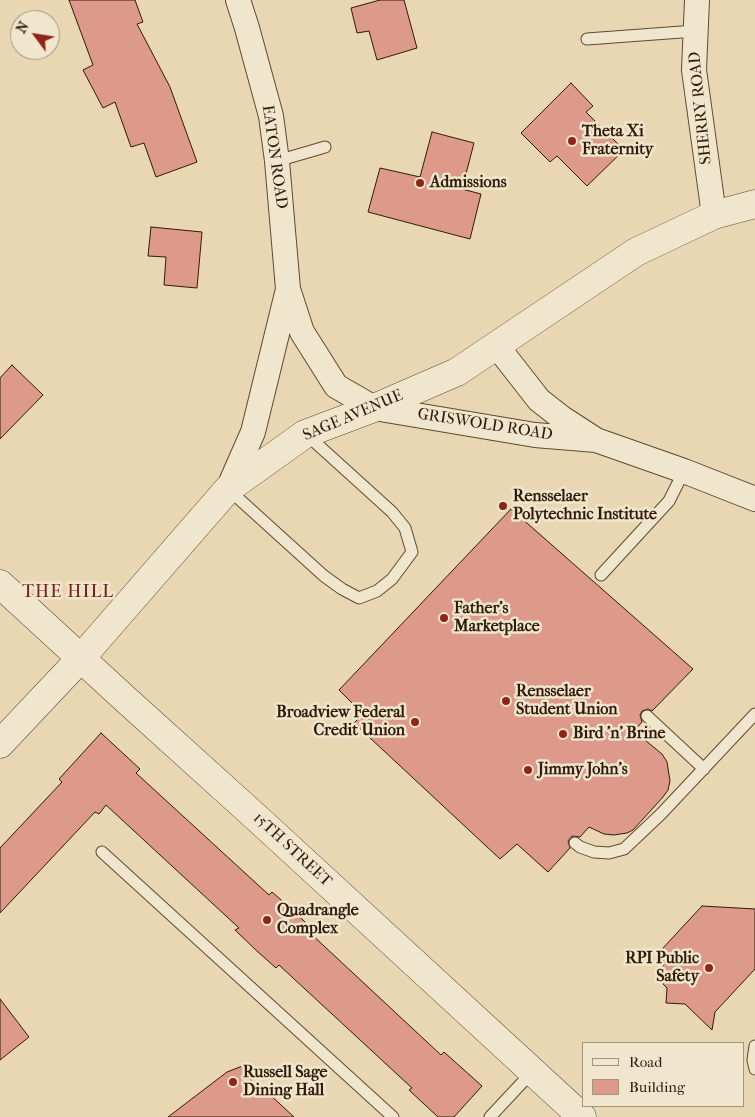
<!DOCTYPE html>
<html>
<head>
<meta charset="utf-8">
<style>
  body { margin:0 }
  #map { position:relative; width:755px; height:1117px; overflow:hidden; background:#e8d7b2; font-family:"IM FELL French Canon",serif }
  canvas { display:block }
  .legend { position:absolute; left:582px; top:1042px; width:162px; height:65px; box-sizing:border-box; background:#f0e5cd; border:1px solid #a3947e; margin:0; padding:6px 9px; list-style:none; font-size:15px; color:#301b08 }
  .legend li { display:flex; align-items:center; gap:10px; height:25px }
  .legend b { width:25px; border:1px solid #a3947e }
  .north { position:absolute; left:10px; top:10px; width:50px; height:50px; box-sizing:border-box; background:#f0e5cd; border:1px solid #a3947e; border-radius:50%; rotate:301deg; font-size:14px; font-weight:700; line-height:20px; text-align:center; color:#301b08 }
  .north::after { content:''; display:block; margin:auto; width:18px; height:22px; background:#8f2418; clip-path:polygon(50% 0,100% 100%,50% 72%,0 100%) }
</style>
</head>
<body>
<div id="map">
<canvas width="755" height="1117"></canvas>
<ul class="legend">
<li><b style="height:6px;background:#f0e5cd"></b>Road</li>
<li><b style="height:14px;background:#dd998a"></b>Building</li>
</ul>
<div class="north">N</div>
</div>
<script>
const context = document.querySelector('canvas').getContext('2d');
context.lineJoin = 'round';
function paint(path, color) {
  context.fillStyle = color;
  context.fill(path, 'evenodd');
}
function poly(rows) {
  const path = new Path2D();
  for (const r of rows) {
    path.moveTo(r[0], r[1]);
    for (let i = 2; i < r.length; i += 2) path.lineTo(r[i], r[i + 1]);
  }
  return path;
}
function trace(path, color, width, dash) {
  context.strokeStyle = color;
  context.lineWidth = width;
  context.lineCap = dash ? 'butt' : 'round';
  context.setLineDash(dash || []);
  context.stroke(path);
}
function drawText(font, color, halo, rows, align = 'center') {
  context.font = font + ' "IM FELL French Canon",serif';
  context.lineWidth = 5;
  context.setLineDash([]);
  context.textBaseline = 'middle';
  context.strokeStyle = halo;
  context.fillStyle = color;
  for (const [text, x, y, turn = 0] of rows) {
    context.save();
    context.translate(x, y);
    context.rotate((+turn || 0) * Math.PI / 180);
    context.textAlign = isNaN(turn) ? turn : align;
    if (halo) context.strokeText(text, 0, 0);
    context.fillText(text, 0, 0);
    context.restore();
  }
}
const building = poly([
  [69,0,135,0,143,22,137,24,170,87,197,162,156,177,144,143,131,147,115,102,103,108,83,70,93,65,69,0],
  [380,0,404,0,417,48,377,60,369,31,357,33,351,8,380,0],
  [571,83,593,106,586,112,624,150,587,186,557,156,550,162,521,133,571,83],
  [432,132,474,143,462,189,481,194,470,239,368,212,380,168,420,177,432,132],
  [151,227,202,232,197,288,164,285,166,257,148,256,151,227],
  [12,365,43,395,0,439,0,378,12,365],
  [511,509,693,669,652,711,648,709,642,711,640,715,642,722,634,731,662,754,667,762,670,781,668,790,663,797,633,830,627,833,614,835,604,834,589,827,580,837,572,836,568,841,570,848,548,872,517,844,500,859,354,723,363,714,339,690,511,509],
  [101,733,140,769,136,773,269,895,272,892,296,913,312,929,309,932,441,1055,444,1052,482,1086,454,1117,438,1117,409,1090,412,1088,279,965,276,968,258,952,235,930,239,928,106,805,99,814,95,812,0,913,0,848,62,782,59,779,101,733],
  [702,906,755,909,755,969,715,1012,712,1030,685,1004,666,1003,667,988,663,984,663,948,702,906],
  [0,999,29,1037,0,1060,0,999],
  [245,1065,258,1096,267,1092,294,1117,168,1117,227,1072,245,1065]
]);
paint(building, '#dd998a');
trace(building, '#301b08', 1);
const service = poly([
  [587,39,695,31],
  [277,161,325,147],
  [228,489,324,576,342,589,359,598,377,591,392,579,412,552,405,528,392,512,307,435],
  [601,575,669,501,684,471],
  [647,716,704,769],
  [575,843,580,847,594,852,609,853,624,849,661,814,755,714],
  [102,852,393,1117],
  [755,1046,753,1060,755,1069],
  [490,1117,533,1071]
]);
const minor = poly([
  [697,0,694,70,714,215],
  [288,289,302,332,336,386,374,408,535,435,596,440],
  [496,345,539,400,562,418,596,440,684,471,755,499],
  [228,489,253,432,288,289,277,161,271,116,247,28,238,0]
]);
const tertiary = poly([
  [0,584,123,697,258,819,582,1117],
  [0,744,81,658,228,489,305,434,374,408,457,372,636,252,714,215,755,204]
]);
trace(service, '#5e4a32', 13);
trace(minor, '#5e4a32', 26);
trace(tertiary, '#5e4a32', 29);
trace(service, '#f0e5cd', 11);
trace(minor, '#f0e5cd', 24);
trace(tertiary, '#f0e5cd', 28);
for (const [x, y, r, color] of [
  [572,141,5,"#8f2418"],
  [420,183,5,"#8f2418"],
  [503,506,5,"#8f2418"],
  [444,618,5,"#8f2418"],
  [506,701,5,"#8f2418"],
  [415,722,5,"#8f2418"],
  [563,734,5,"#8f2418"],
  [528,770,5,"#8f2418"],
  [267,920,5,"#8f2418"],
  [709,968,5,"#8f2418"],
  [233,1082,5,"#8f2418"]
]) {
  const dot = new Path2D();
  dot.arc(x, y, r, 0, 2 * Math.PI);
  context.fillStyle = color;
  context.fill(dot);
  trace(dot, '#f0e5cd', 2);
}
drawText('16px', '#301b08', '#f0e5cd', [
  ["SHERRY ROAD",701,108,-96],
  ["EATON ROAD",274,157,82],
  ["SAGE AVENUE",353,416,-23],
  ["GRISWOLD ROAD",485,425,9],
  ["15TH STREET",292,850,43]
]);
drawText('bold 16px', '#301b08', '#f0e5cd', [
  ["Theta Xi",582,132],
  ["Fraternity",582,150],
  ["Admissions",430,183],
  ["Rensselaer",513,497],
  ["Polytechnic Institute",513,515],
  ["Father’s",454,609],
  ["Marketplace",454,627],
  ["Rensselaer",516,692],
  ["Student Union",516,710],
  ["Broadview Federal",405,713,"right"],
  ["Credit Union",405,731,"right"],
  ["Bird 'n' Brine",573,734],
  ["Jimmy John's",538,770],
  ["Quadrangle",277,911],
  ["Complex",277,929],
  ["RPI Public",699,959,"right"],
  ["Safety",699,977,"right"],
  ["Russell Sage",243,1073],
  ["Dining Hall",243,1091]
], 'left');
context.letterSpacing = '1px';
drawText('18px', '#7a1f14', '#f0e5cd', [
  ["THE HILL",68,593]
]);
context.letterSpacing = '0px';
</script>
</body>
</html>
